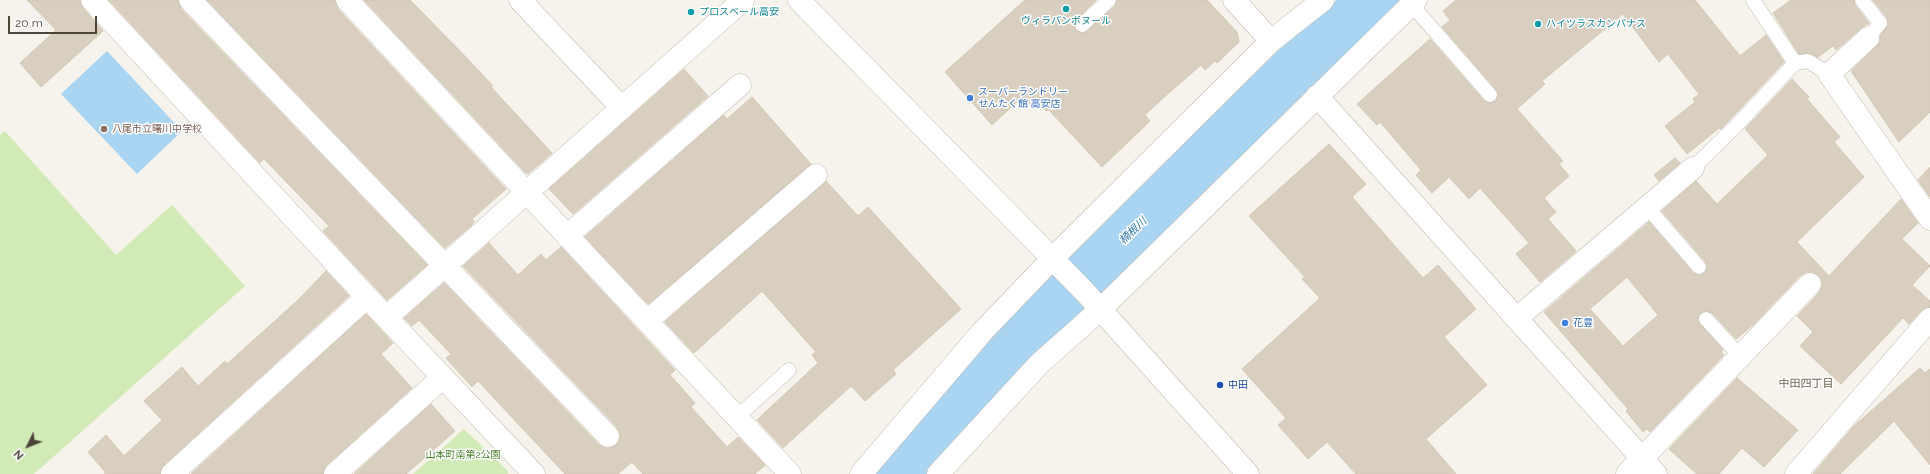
<!DOCTYPE html>
<html>
<head>
<meta charset="utf-8">
<style>
  body { margin:0 }
  #map { position:relative; width:1930px; height:474px; overflow:hidden; background:#f6f3ec; font-family:Raleway,sans-serif }
  canvas { display:block }
  .north { position:absolute; left:8px; top:426px; width:40px; height:40px; -webkit-text-stroke:3px #fff; paint-order:stroke; rotate:227deg; font-size:11px; font-weight:700; line-height:16px; text-align:center; color:#4b4439 }
  .north::after { content:''; display:block; margin:auto; width:14px; height:18px; background:#4b4439; clip-path:polygon(50% 0,100% 100%,50% 72%,0 100%) }
  .scale { position:absolute; left:8px; top:16px; width:89px; height:18px; box-sizing:border-box; border:2px solid #4b4439; border-top:0; padding-left:5px; font-size:12px; line-height:14px; white-space:nowrap; color:#4b4439; -webkit-text-stroke:3px #fff; paint-order:stroke }
</style>
</head>
<body>
<div id="map">
<canvas width="1930" height="474"></canvas>
<div class="north">N</div>
<div class="scale">20 m</div>
</div>
<script>
const context = document.querySelector('canvas').getContext('2d');
context.lineJoin = 'round';
function paint(path, color) {
  context.fillStyle = color;
  context.fill(path, 'evenodd');
}
function poly(rows) {
  const path = new Path2D();
  for (const r of rows) {
    path.moveTo(r[0], r[1]);
    for (let i = 2; i < r.length; i += 2) path.lineTo(r[i], r[i + 1]);
  }
  return path;
}
function trace(path, color, width, dash) {
  context.strokeStyle = color;
  context.lineWidth = width;
  context.lineCap = dash ? 'butt' : 'round';
  context.setLineDash(dash || []);
  context.stroke(path);
}
function drawText(font, color, halo, rows, align = 'center') {
  context.font = font + ' Raleway,"Noto Sans JP",sans-serif';
  context.lineWidth = 3;
  context.setLineDash([]);
  context.textBaseline = 'middle';
  context.strokeStyle = halo;
  context.fillStyle = color;
  for (const [text, x, y, turn = 0] of rows) {
    context.save();
    context.translate(x, y);
    context.rotate((+turn || 0) * Math.PI / 180);
    context.textAlign = isNaN(turn) ? turn : align;
    if (halo) context.strokeText(text, 0, 0);
    context.fillText(text, 0, 0);
    context.restore();
  }
}
paint(poly([
  [5,131,116,255,172,205,245,286,34,474,0,474,0,135],
  [464,429,507,470,508,474,413,474]
]), '#d2eab5');
paint(poly([
  [107,51,182,131,137,174,61,94]
]), '#a9d4f2');
trace(poly([
  [900,474,1041,321,1297,70,1378,0]
]), '#a9d4f2', 54);
const building = poly([
  [27,0,80,0,83,8,103,31,41,87,20,63,56,30,27,0],
  [109,0,178,0,181,9,427,265,387,300,323,231,329,226,264,159,260,163,109,0],
  [207,0,335,0,338,9,506,189,472,219,474,221,472,225,445,248,207,0],
  [364,0,410,0,462,53,493,86,491,87,552,153,528,174,525,172,364,0],
  [1025,0,1096,0,1074,22,1076,30,1083,33,1115,6,1117,0,1207,0,1237,32,1239,42,1217,63,1215,61,1205,70,1201,65,1162,99,1145,115,1150,121,1102,167,1048,109,1046,111,1034,99,1028,105,1021,98,992,125,945,72,1025,0],
  [1456,0,1695,0,1740,56,1766,35,1784,62,1721,129,1719,128,1687,154,1665,126,1695,102,1693,99,1699,94,1668,54,1659,62,1623,14,1542,81,1545,84,1517,109,1563,161,1559,164,1569,176,1544,198,1556,212,1548,219,1576,251,1540,282,1516,254,1529,243,1480,188,1469,199,1449,177,1432,193,1416,175,1421,170,1380,122,1377,125,1357,104,1430,39,1484,101,1491,103,1496,101,1498,94,1496,89,1442,27,1450,20,1443,11,1456,0],
  [1791,0,1854,0,1855,5,1869,23,1860,29,1836,50,1833,46,1818,57,1807,53,1799,54,1773,13,1791,0],
  [1873,0,1930,0,1930,112,1899,142,1851,71,1876,47,1880,42,1880,36,1888,25,1887,18,1873,0],
  [684,69,708,96,573,214,549,189,684,69],
  [1792,79,1809,97,1807,99,1840,137,1834,142,1864,177,1797,242,1829,276,1901,199,1918,223,1902,239,1930,266,1912,285,1930,301,1930,307,1921,311,1909,324,1903,318,1841,384,1800,346,1813,332,1797,316,1819,293,1822,287,1822,281,1819,275,1813,272,1807,272,1801,275,1753,325,1736,339,1712,313,1704,311,1698,316,1698,321,1723,350,1721,352,1724,355,1650,432,1647,429,1643,432,1626,411,1628,409,1544,312,1649,222,1693,273,1700,275,1705,273,1707,266,1705,261,1662,211,1696,181,1717,204,1768,155,1745,129,1792,79],
  [1627,277,1658,315,1623,346,1590,309,1627,277],
  [752,97,811,164,648,304,585,237,724,115,727,119,752,97],
  [1329,144,1366,184,1352,197,1423,278,1438,265,1476,309,1444,337,1487,385,1426,439,1456,474,1356,474,1327,442,1308,459,1278,425,1286,418,1242,369,1320,298,1302,279,1305,277,1249,216,1329,144],
  [1675,158,1680,163,1659,181,1654,175,1675,158],
  [1930,167,1930,197,1918,180,1930,167],
  [826,181,858,216,868,207,961,309,893,370,896,374,865,401,851,386,783,448,757,420,818,363,812,355,816,352,762,291,694,353,665,322,826,181],
  [489,243,518,275,541,254,546,260,561,247,675,370,670,375,695,403,691,407,727,447,738,437,765,465,755,474,643,474,632,462,618,474,565,474,478,381,472,387,446,358,451,354,419,320,412,326,404,318,444,283,599,445,605,448,611,448,616,445,620,439,620,433,617,427,463,266,489,243],
  [326,271,349,296,164,465,160,474,104,474,106,473,88,452,106,435,124,456,162,420,144,401,182,367,198,386,225,361,227,364,297,301,326,271],
  [366,314,393,343,381,354,412,388,327,465,323,474,191,474,366,314],
  [1920,368,1925,373,1930,369,1930,465,1894,421,1840,474,1813,474,1854,426,1920,368],
  [1737,378,1798,430,1764,467,1742,448,1719,474,1697,474,1669,449,1737,378],
  [431,404,455,431,406,474,354,474,431,404]
]);
paint(building, '#d8cfc1');
trace(building, '#d3c7b4', 1);
const service = poly([
  [1753,0,1795,63,1808,61,1829,74],
  [1862,0,1880,23,1868,38],
  [1411,4,1490,95],
  [1082,25,1109,0],
  [1693,168,1737,125,1795,63],
  [1647,207,1699,267],
  [1706,319,1740,356],
  [737,417,789,370]
]);
const minor = poly([
  [92,0,367,297,534,474],
  [190,0,608,436],
  [347,0,790,474],
  [520,0,622,108],
  [1234,0,1271,41],
  [1868,38,1829,74,1930,219],
  [1317,96,1656,474],
  [567,236,740,85],
  [387,317,743,0],
  [1517,318,1693,168],
  [647,321,816,175],
  [172,474,367,297],
  [335,474,443,377],
  [861,474,983,331,1053,258,1271,41,1323,0],
  [938,474,1039,364,1101,309,1416,0],
  [1627,474,1810,284],
  [1796,474,1930,319]
]);
const tertiary = poly([
  [799,0,1085,292,1248,474]
]);
trace(service, '#c2bbae', 15);
trace(minor, '#c2bbae', 23);
trace(tertiary, '#c2bbae', 23);
trace(service, '#fff', 14);
trace(minor, '#fff', 22);
trace(tertiary, '#fff', 22);
for (const [x, y, r, color] of [
  [1066,9,4,"#0f9aa8"],
  [691,12,4,"#0f9aa8"],
  [1538,24,4,"#0f9aa8"],
  [970,98,4,"#3f7fe0"],
  [104,129,4,"#8d6e63"],
  [1565,323,4,"#3f7fe0"],
  [1220,385,4,"#1a4fb4"]
]) {
  const dot = new Path2D();
  dot.arc(x, y, r, 0, 2 * Math.PI);
  context.fillStyle = color;
  context.fill(dot);
  trace(dot, '#fff', 1.5);
}
drawText('10px', '#0d838f', '#fff', [
  ["プロスベール高安",699,12],
  ["ヴィラパンボヌール",1066,21,"center"],
  ["ハイツラスカンパナス",1546,24]
], 'left');
drawText('10px', '#366cbe', '#fff', [
  ["スーパーランドリー",978,92],
  ["せんたく館 高安店",978,104],
  ["花豊",1573,323]
], 'left');
drawText('10px', '#785e54', '#fff', [
  ["八尾市立曙川中学校",112,129]
], 'left');
drawText('10px', '#164399', '#fff', [
  ["中田",1228,385]
], 'left');
drawText('10px', '#4a7f2a', '#fff', [
  ["山本町南第2公園",463,455]
]);
drawText('italic 11px', '#2e7ab2', '#fff', [
  ["楠根川",1133,231,-44]
]);
drawText('11px', '#6e6250', '#fff', [
  ["中田四丁目",1806,384]
]);
</script>
</body>
</html>
